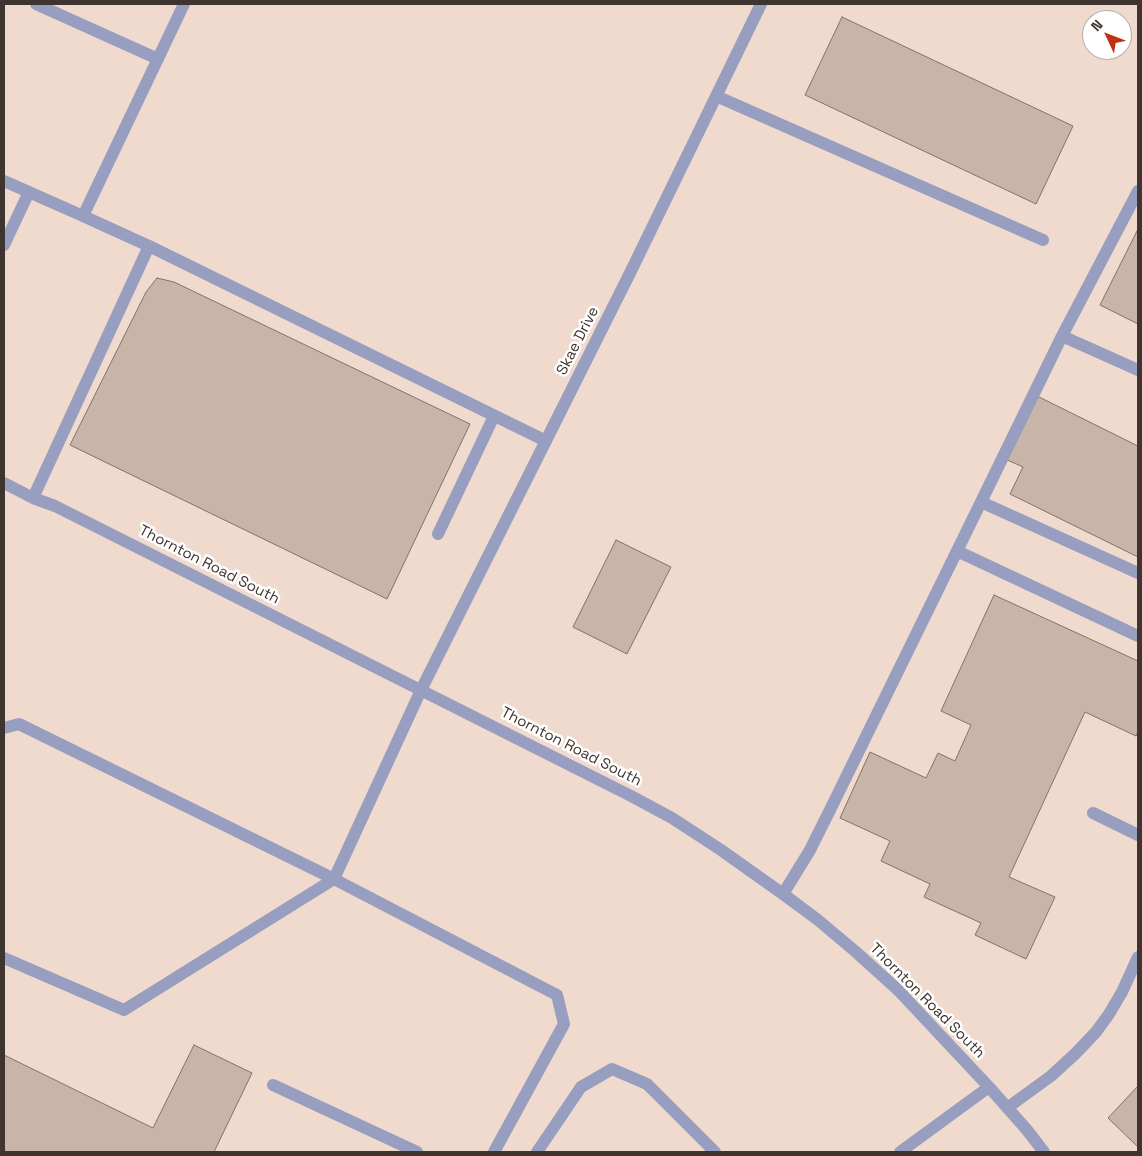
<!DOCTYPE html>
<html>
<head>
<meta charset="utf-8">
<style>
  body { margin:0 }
  #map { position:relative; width:1142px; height:1156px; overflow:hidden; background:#f0dace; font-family:"Space Grotesk",sans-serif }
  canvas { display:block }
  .frame { position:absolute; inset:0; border:5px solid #3e3530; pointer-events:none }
  .north { position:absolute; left:1082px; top:10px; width:50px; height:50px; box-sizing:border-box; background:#fff; border:1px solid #b2aeac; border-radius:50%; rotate:313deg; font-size:14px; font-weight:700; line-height:20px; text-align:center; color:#3e3530 }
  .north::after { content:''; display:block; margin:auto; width:18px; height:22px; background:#bd3212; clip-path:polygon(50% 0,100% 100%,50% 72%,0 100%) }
</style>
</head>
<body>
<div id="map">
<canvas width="1142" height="1156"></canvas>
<div class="frame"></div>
<div class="north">N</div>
</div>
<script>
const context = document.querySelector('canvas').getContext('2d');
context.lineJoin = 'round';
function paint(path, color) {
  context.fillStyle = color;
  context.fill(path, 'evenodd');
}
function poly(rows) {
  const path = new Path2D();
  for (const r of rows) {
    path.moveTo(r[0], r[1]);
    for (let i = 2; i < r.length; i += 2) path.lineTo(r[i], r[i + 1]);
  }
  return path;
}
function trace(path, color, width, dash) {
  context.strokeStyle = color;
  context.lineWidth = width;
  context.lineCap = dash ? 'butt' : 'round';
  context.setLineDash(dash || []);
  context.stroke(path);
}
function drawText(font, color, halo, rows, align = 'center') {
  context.font = font + ' "Space Grotesk",sans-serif';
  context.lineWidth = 5;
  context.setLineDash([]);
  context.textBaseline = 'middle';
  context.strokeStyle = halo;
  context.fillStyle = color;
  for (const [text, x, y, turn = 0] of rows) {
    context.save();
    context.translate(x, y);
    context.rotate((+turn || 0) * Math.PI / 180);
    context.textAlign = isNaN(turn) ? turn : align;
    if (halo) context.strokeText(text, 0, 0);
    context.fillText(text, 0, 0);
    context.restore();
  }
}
const building = poly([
  [842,17,1073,126,1036,204,805,95,842,17],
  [1138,229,1138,324,1100,305,1138,229],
  [157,278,174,282,470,424,387,599,70,445,146,292,157,278],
  [1037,396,1138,446,1138,557,1010,494,1023,467,1005,459,1037,396],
  [616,540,671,567,627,654,573,627,616,540],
  [994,595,1138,661,1138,731,1136,736,1085,712,1009,877,1055,897,1026,959,975,935,981,923,924,897,930,884,881,861,890,841,840,818,870,752,926,778,938,753,955,761,971,725,941,711,994,595],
  [194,1045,252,1073,214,1152,4,1152,4,1055,153,1128,194,1045],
  [1138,1086,1138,1147,1108,1118,1138,1086]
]);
paint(building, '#c9b4a8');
trace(building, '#847166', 1);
trace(poly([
  [36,4,158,59],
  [716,96,1043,240],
  [4,181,83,216,184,4],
  [83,216,149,246,546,441],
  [4,245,29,192],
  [1062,336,1138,191],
  [1138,370,1062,336,981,502,1138,573],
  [4,483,33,498,55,506,633,797,672,818,721,850,783,894,818,920,856,952,898,990,989,1087,1027,1130,1044,1152],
  [33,498,149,246],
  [438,534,494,416],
  [957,551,1138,636],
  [4,728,19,724,334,879,557,995,564,1024,494,1152],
  [1093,813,1138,835],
  [783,894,810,850,829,812,981,502],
  [4,958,124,1010,334,879,421,690,630,273,761,4],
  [273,1085,417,1152],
  [1007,1108,1051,1076,1075,1054,1096,1032,1109,1014,1122,992,1138,957],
  [537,1152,581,1087,612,1069,647,1084,715,1152],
  [900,1152,989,1087]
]), '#979ec0', 12);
drawText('15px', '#3e3530', '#fff', [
  ["Skae Drive",578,341,-63],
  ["Thornton Road South",209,565,27],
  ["Thornton Road South",571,747,27],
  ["Thornton Road South",927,1001,45]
]);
</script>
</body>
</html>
